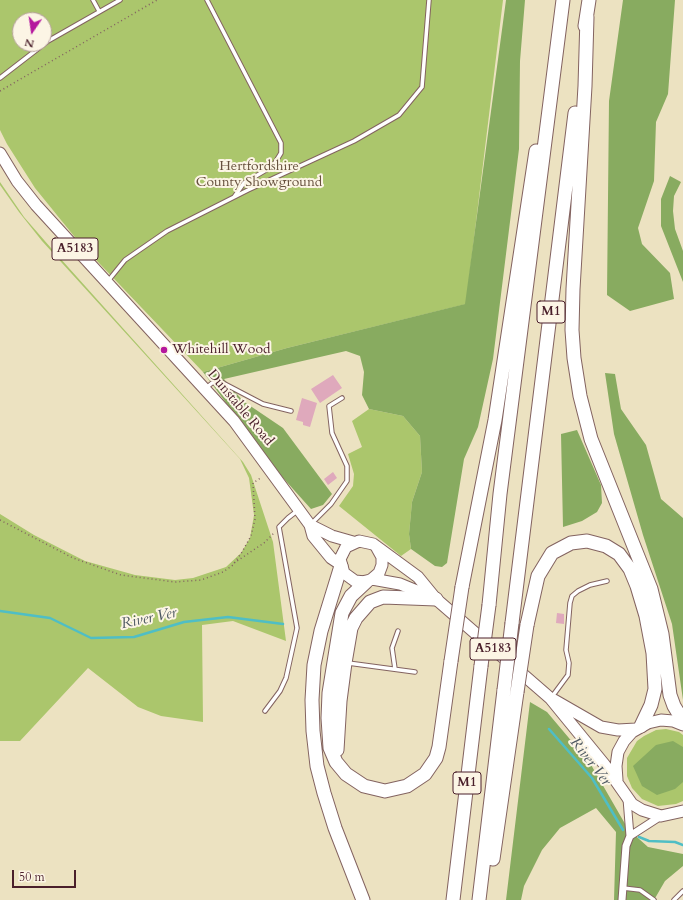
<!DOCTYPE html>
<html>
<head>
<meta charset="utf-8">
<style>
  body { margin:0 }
  #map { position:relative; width:683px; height:900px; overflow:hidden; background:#ece2c1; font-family:Cardo,serif }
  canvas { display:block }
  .north { position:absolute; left:12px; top:12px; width:40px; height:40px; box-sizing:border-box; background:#fcf5e5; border:1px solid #b59f9b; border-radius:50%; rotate:193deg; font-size:11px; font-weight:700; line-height:16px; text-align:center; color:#4a1f2b }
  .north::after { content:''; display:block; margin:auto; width:14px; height:18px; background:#b5179e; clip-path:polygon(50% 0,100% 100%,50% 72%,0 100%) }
  .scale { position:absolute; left:12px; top:870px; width:64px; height:18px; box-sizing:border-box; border:2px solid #4a1f2b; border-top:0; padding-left:5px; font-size:12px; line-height:14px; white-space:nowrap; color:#4a1f2b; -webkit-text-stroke:3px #fcf5e5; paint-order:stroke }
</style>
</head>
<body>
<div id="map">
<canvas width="683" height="900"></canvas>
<div class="north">N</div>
<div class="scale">50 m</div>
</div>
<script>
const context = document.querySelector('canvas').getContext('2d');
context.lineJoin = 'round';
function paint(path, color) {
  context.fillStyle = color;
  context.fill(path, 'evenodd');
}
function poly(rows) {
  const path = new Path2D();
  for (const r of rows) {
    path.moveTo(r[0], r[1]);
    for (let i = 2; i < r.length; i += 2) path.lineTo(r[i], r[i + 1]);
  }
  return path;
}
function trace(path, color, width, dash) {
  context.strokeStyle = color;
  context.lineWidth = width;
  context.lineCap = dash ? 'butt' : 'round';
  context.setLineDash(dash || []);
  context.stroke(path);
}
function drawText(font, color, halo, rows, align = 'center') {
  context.font = font + ' Cardo,serif';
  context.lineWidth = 4;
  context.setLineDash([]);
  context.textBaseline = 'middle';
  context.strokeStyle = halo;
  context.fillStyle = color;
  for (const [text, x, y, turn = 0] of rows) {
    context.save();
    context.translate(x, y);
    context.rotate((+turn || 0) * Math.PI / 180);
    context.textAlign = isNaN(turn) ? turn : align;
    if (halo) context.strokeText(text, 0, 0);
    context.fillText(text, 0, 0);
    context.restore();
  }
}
paint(poly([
  [0,0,503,0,466,304,287,348,203,372,78,241,35,188,7,144,0,130],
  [20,20,44,20,44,44,20,44],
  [0,182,24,217,51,248,243,462,251,475,273,542,286,641,233,621,202,625,203,722,161,716,138,707,88,668,20,741,0,741,0,514,34,535,85,561,135,575,175,580,193,578,226,567,241,553,250,538,254,515,249,478,240,459,42,241,19,212,0,185],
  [369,409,403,416,420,436,422,472,412,502,409,534,411,549,401,556,339,506,353,486,354,474,348,454,362,447,352,421],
  [666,729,679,732,683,735,683,801,676,804,658,806,642,799,632,788,627,776,627,758,637,741,644,736,656,730]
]), '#abc66c');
paint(poly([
  [506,0,525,0,520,61,519,149,493,359,478,427,464,459,447,563,442,567,435,566,411,549,409,534,412,502,422,472,420,436,403,416,369,409,362,395,364,372,360,356,346,351,224,379,243,401,283,428,332,494,323,505,311,509,276,470,203,372,287,348,465,304],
  [623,0,675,0,668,94,656,122,654,181,638,228,642,244,670,273,674,299,630,311,607,295,609,101],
  [670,176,681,182,674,196,673,211,675,229,683,251,683,282,661,226,661,199],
  [605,373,615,374,621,409,646,445,661,499,683,518,683,700,672,624,643,535,614,434],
  [577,430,601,485,602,503,597,512,582,521,563,527,561,434],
  [530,702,547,712,590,763,628,829,648,847,683,854,683,866,665,881,654,900,614,900,616,832,596,808,560,828,542,850,524,886,521,900,506,900],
  [673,741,683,747,683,782,675,789,657,795,642,786,633,766,656,745]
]), '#88ab60');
trace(poly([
  [0,611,50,618,91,638,134,637,184,622,228,617,283,624],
  [549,729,592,778,623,830],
  [639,837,649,841,675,842,683,845]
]), '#4fbec5', 2.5);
paint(poly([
  [333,375,342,388,320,403,311,389],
  [302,398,317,403,310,427,303,425,303,422,296,420],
  [333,472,337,478,328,485,324,479],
  [557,613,564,614,564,624,556,623]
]), '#dfa9bc');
const lane = poly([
  [93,0,99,11],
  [207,0,281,143,281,153,273,166,244,183,234,197],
  [0,78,48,41,120,0],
  [108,281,125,260,167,231,248,190,354,141,399,115,422,87,429,0],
  [206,388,212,383,221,382,263,404,291,411],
  [311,524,331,504,347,481,347,466,332,433,329,406,342,398],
  [348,663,415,672],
  [395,669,392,648,398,631],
  [551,698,568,675,569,663,566,650,570,603,572,596,578,591,590,585,607,581],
  [265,711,280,691,286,678,297,628,279,527,288,518,297,511],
  [623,888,640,890,654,900],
  [674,900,683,891]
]);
const street = poly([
  [630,836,661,816],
  [622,900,626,846,630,836,627,799]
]);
const primary = poly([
  [0,153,17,181,36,205,234,421,310,525,313,536,331,558,340,564],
  [310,525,332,536,353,542],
  [377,548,382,557,382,565,379,573,372,579,366,582,355,581,344,573,340,559,346,547,359,541,373,544,418,577,436,599,550,698,604,764,632,804,642,810,661,816,683,811],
  [372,579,400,584,434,598],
  [554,700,601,727,618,730,636,729],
  [617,780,616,766,618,752,624,741,632,732,648,723,661,720,673,721,683,725]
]);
const highway = poly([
  [587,17,585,86,573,289,572,330,574,358,580,396,591,439,651,589,662,634,670,695,674,706,683,721],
  [585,26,589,0],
  [341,566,321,631,314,665,312,700,313,731,317,766,324,793,335,828,363,900],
  [366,582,351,596,342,613,329,693,328,718,330,748,336,762,346,774,364,786,385,791,407,786,425,774,436,758,439,747,451,661],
  [462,587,495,420,536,151],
  [489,605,500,494,563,0],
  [512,623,575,113],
  [527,625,538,576,552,553,571,543,587,541,606,546,619,554,630,569,637,586,646,616,653,653,655,689,651,705,641,726],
  [337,750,340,701,345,663,351,628,356,618,370,602,383,597,436,599],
  [493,859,517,692],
  [453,900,481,666],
  [479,900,504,690]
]);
trace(lane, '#836360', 5.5);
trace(street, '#836360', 9);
trace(primary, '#836360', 13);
trace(highway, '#836360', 15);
trace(poly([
  [0,91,157,0],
  [0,520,73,558,121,575,175,582,201,580,223,572,233,565,242,552,251,536,255,519,253,483,262,477],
  [234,563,264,543,274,533]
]), '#836360', 1.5, [1, 3]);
trace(lane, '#fff', 3.5);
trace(street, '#fff', 7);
trace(primary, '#fff', 11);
trace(highway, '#fff', 13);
const highwayBridge = poly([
  [451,661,462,587],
  [481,666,489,605],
  [504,690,512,623],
  [517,692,527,625]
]);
trace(highwayBridge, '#836360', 15, []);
trace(highwayBridge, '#fff', 13);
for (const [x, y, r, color] of [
  [164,350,4,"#b5179e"]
]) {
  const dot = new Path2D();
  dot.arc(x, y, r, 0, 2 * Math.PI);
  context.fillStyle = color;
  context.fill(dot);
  trace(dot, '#fcf5e5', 1.5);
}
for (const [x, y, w] of [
  [75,249,46],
  [551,312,28],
  [493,649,46],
  [467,783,28]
]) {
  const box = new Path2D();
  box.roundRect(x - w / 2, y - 11, w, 22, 3);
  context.fillStyle = '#fcf5e5';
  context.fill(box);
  trace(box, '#4a1f2b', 1);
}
drawText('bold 13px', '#4a1f2b', null, [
  ["A5183",75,249],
  ["M1",551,312],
  ["A5183",493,649],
  ["M1",467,783]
]);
drawText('14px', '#67513e', '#fcf5e5', [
  ["Hertfordshire",259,167],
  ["County Showground",259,183]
]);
drawText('14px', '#4a1f2b', '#fcf5e5', [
  ["Whitehill Wood",172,350]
], 'left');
drawText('14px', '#4a1f2b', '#fcf5e5', [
  ["Dunstable Road",240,408,50]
]);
drawText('italic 15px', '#4c5761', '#fcf5e5', [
  ["River Ver",149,619,-12],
  ["River Ver",590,762,52]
]);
</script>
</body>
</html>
